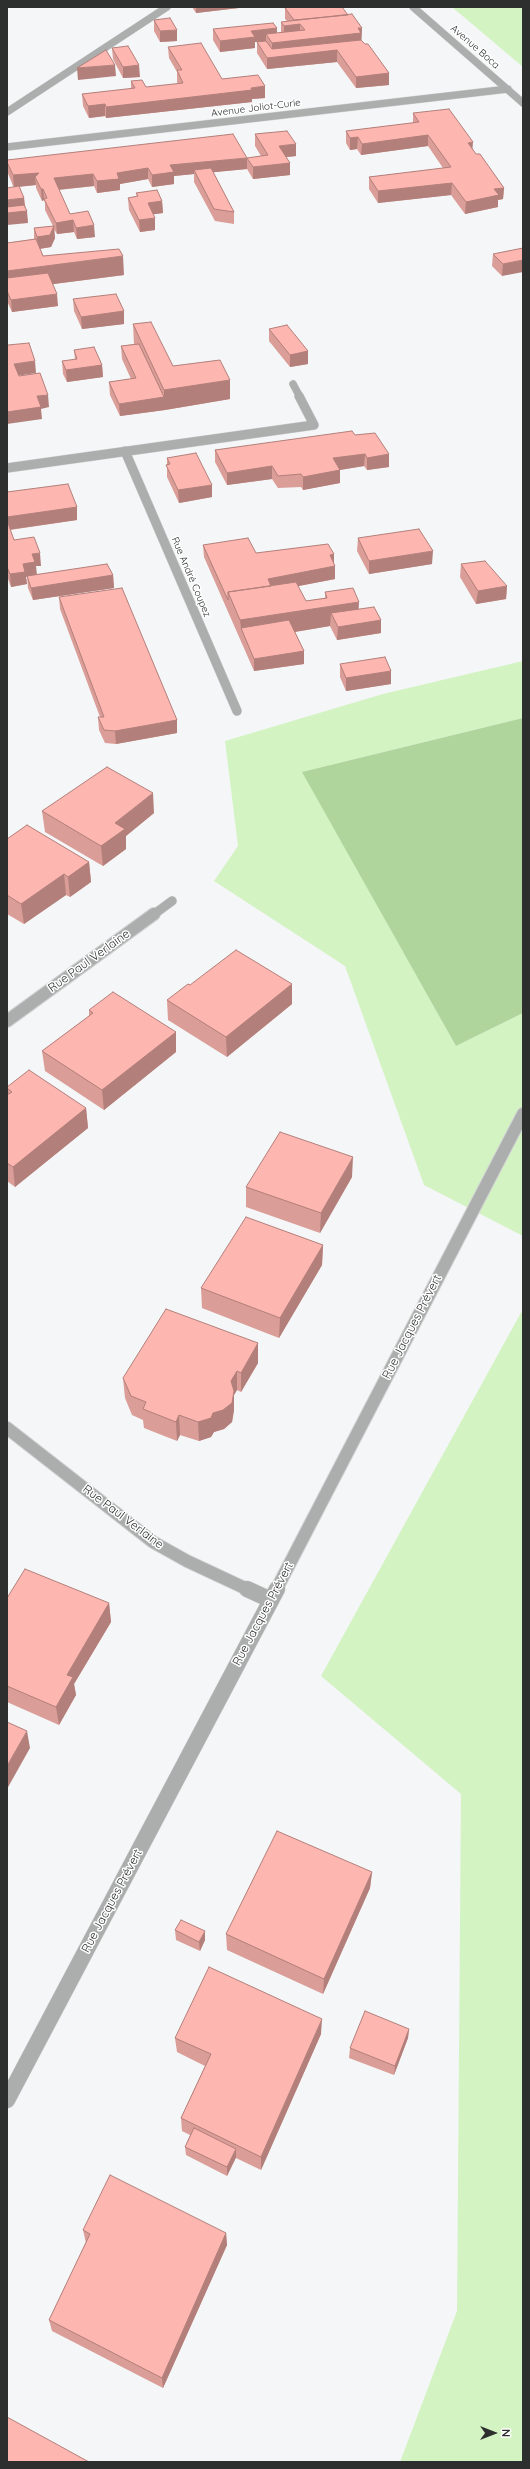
<!DOCTYPE html>
<html>
<head>
<meta charset="utf-8">
<style>
  body { margin:0 }
  #map { position:relative; width:530px; height:2469px; overflow:hidden; background:#f5f6f7; font-family:Quicksand,sans-serif }
  canvas { display:block }
  .frame { position:absolute; inset:0; border:8px solid #2d2e2e; pointer-events:none }
  .north { position:absolute; left:474px; top:2413px; width:40px; height:40px; -webkit-text-stroke:3px #fff; paint-order:stroke; rotate:90deg; font-size:11px; font-weight:700; line-height:16px; text-align:center; color:#2d2e2e }
  .north::after { content:''; display:block; margin:auto; width:14px; height:18px; background:#2d2e2e; clip-path:polygon(50% 0,100% 100%,50% 72%,0 100%) }
</style>
</head>
<body>
<div id="map">
<canvas width="530" height="2469"></canvas>
<div class="frame"></div>
<div class="north">N</div>
</div>
<script>
const context = document.querySelector('canvas').getContext('2d');
context.lineJoin = 'round';
function paint(path, color) {
  context.fillStyle = color;
  context.fill(path, 'evenodd');
}
function poly(rows) {
  const path = new Path2D();
  for (const r of rows) {
    path.moveTo(r[0], r[1]);
    for (let i = 2; i < r.length; i += 2) path.lineTo(r[i], r[i + 1]);
  }
  return path;
}
function trace(path, color, width, dash) {
  context.strokeStyle = color;
  context.lineWidth = width;
  context.lineCap = dash ? 'butt' : 'round';
  context.setLineDash(dash || []);
  context.stroke(path);
}
function drawText(font, color, halo, rows, align = 'center') {
  context.font = font + ' Quicksand,sans-serif';
  context.lineWidth = 3;
  context.setLineDash([]);
  context.textBaseline = 'middle';
  context.strokeStyle = halo;
  context.fillStyle = color;
  for (const [text, x, y, turn = 0] of rows) {
    context.save();
    context.translate(x, y);
    context.rotate((+turn || 0) * Math.PI / 180);
    context.textAlign = isNaN(turn) ? turn : align;
    if (halo) context.strokeText(text, 0, 0);
    context.fillText(text, 0, 0);
    context.restore();
  }
}
paint(poly([
  [452,7,523,7,523,67],
  [523,661,523,718,303,772,456,1046,523,1013,523,1236,424,1185,345,966,214,881,238,846,225,741,383,694],
  [523,1309,523,2462,400,2462,457,2311,461,1794,321,1676]
]), '#d3f3c3');
paint(poly([
  [523,718,523,1013,456,1046,302,772]
]), '#afd49c');
const minorFar3 = poly([
  [413,7,523,103],
  [7,112,167,7],
  [7,147,508,89],
  [293,384,300,397]
]);
const minorFar2 = poly([
  [125,451,237,711],
  [7,468,314,425,299,396],
  [153,915,172,901]
]);
const minorFar1 = poly([
  [7,1021,154,914],
  [7,1428,153,1542,187,1561,249,1590],
  [276,1590,523,1114]
]);
const minor = poly([
  [247,1589,271,1600],
  [7,2100,277,1589]
]);
trace(minorFar3, '#d1d2d3', 8);
trace(minorFar2, '#d1d2d3', 10);
trace(minorFar1, '#d1d2d3', 14);
trace(minor, '#d1d2d3', 17);
trace(minorFar3, '#acadad', 7);
trace(minorFar2, '#acadad', 9);
trace(minorFar1, '#acadad', 12);
trace(minor, '#acadad', 16);
paint(poly([
  [192,7,239,7,239,8,196,13],
  [285,8,348,15,362,28,361,40,389,85,356,88,337,62,267,69,257,53,257,42,266,41,255,42,255,48,220,52,213,40,213,29,277,33,281,33,281,22,287,21,285,19],
  [154,20,177,41,160,42,154,31],
  [168,47,222,79,265,98,252,99,252,102,106,118,105,116,89,118,83,106,82,94,131,89,131,81,146,87,178,84,177,82,177,72,169,58],
  [112,48,140,77,123,78,113,59],
  [413,113,472,148,476,154,504,188,503,199,498,200,498,207,465,214,451,195,378,203,369,189,369,177,443,168,428,146,361,155,357,149,350,150,346,143,346,131,413,123],
  [255,134,296,156,286,157,290,163,290,175,253,179,247,169,213,172,234,212,234,224,215,221,194,182,194,174,174,176,174,184,152,187,148,179,120,184,120,190,97,193,94,186,59,190,70,214,95,237,77,239,74,232,57,234,54,229,55,238,51,247,40,249,43,256,124,275,53,284,58,306,12,312,7,301,7,243,34,239,34,228,53,226,45,210,45,203,44,200,42,201,36,188,36,185,19,187,24,198,28,223,7,171,7,160,247,158,261,156,255,146],
  [136,193,162,201,163,213,153,214,155,230,140,232,129,210,128,198,137,197],
  [523,248,502,276,492,266,493,254],
  [73,299,124,311,124,324,82,329,74,311],
  [133,324,173,366,230,380,230,399,165,410,120,416,110,395,109,382,131,379,122,359,121,346,134,344],
  [269,329,308,351,308,364,290,367,269,341],
  [74,350,102,365,103,377,67,382,63,374,62,361,75,360],
  [355,435,389,467,367,470,364,466,340,470,340,483,303,490,301,487,278,488,272,479,227,485,215,462,215,450],
  [167,458,212,485,212,497,179,503,167,477],
  [7,492,77,507,77,520,10,530,14,540,41,566,36,566,36,574,113,575,114,588,33,600,28,588,27,576,26,577,27,584,11,587,7,576],
  [358,538,432,564,369,574,357,551],
  [203,545,256,553,334,554,334,563,335,579,298,586,306,601,325,598,325,592,359,609,381,633,337,640,330,626,295,632,304,651,304,664,254,671,204,557],
  [461,564,507,586,506,599,476,604,460,577],
  [59,597,177,720,177,733,116,744,105,743,99,730,98,717,100,717,60,609],
  [340,664,391,671,391,684,346,691,340,677],
  [42,811,154,813,126,836,126,849,103,866,45,832],
  [7,839,89,862,91,882,70,897,66,895,24,924,7,914],
  [292,984,292,1004,227,1057,168,1020,167,1000],
  [89,1010,176,1032,176,1052,104,1110,45,1071,42,1051,89,1016],
  [7,1087,86,1108,88,1128,15,1187,7,1181],
  [352,1177,320,1233,246,1207,246,1187],
  [323,1245,322,1265,279,1338,202,1308,201,1288],
  [258,1343,258,1363,241,1392,237,1390,234,1395,234,1410,232,1422,224,1429,214,1432,211,1437,199,1441,180,1435,177,1441,144,1428,143,1420,132,1415,125,1398,123,1378],
  [7,1598,109,1603,111,1622,74,1684,76,1695,59,1725,7,1702],
  [372,1872,370,1888,323,1994,227,1950,226,1934],
  [175,1930,205,1940,200,1951,176,1940],
  [409,2029,408,2038,394,2075,349,2058,350,2048],
  [321,2034,261,2170,236,2158,227,2176,186,2155,185,2147,190,2135,182,2131,181,2118,205,2066,177,2052,175,2038],
  [83,2230,226,2233,227,2245,163,2388,52,2331,49,2320,86,2243]
]), '#da9d97');
paint(poly([
  [196,7,239,7,239,8,196,13],
  [300,24,300,40,362,28,361,51,337,50,337,62,267,69,267,58,272,57,272,43,284,42,284,26],
  [277,28,277,40,266,34,266,41,255,42,255,48,220,52,220,41,251,31],
  [177,30,177,41,160,42,160,31],
  [115,65,116,76,78,80,77,68],
  [139,65,140,77,123,78,123,67],
  [389,73,389,85,356,88,356,77],
  [265,86,265,98,252,99,252,102,106,118,106,107],
  [105,104,105,116,89,118,88,106],
  [428,135,428,146,361,155,362,144],
  [358,137,357,149,350,150,350,138],
  [473,142,472,154,468,143],
  [296,144,296,156,279,158,279,146],
  [247,158,247,169,196,174,194,170,194,174,174,176,174,184,152,187,152,175,170,165],
  [290,163,290,175,253,179,253,167],
  [148,168,148,179,120,184,120,190,97,193,97,181,117,173],
  [39,173,35,177,36,185,14,187,13,175],
  [93,174,94,186,55,190,54,178],
  [452,183,451,195,378,203,378,191],
  [504,188,503,199,498,200,498,207,465,214,466,202,494,189],
  [41,189,43,189,44,200,42,201],
  [24,198,25,211,27,211,28,223,7,225,7,200],
  [162,201,163,213,149,215,148,203],
  [155,218,155,230,140,232,139,220],
  [73,220,74,232,57,234,56,223],
  [94,225,95,237,77,239,76,228],
  [54,226,55,238,51,247,38,249,37,237],
  [123,256,124,275,7,290,7,271],
  [523,260,523,272,502,276,503,264],
  [57,294,58,306,12,312,11,300],
  [124,311,124,324,82,329,81,317],
  [308,351,308,364,290,367,290,355],
  [35,361,36,373,16,376,14,364],
  [102,365,103,377,67,382,66,370],
  [230,380,230,399,165,410,120,416,119,404,164,397,164,390],
  [48,395,49,407,41,409,42,419,7,424,7,412,37,396],
  [365,454,364,466,333,471,333,458],
  [389,454,389,467,367,470,367,458],
  [272,466,272,479,227,485,227,473],
  [340,470,340,483,303,490,303,477],
  [212,485,212,497,179,503,178,490],
  [77,507,77,520,7,530,7,517],
  [433,551,432,564,369,574,369,561],
  [40,553,41,566,36,566,37,575,26,577,27,584,11,587,10,574,23,564,32,554],
  [334,554,334,566,335,566,335,579,268,592,268,579,330,555],
  [113,575,114,588,33,600,31,588],
  [507,586,506,599,476,604,478,591],
  [359,602,358,622,331,613,330,626,246,640,241,628,240,620],
  [381,620,381,633,337,640,338,627],
  [304,651,304,664,254,671,254,659],
  [391,671,391,684,346,691,346,678],
  [177,720,177,733,116,744,115,731],
  [153,793,154,813,126,836,126,849,103,866,101,846,115,823],
  [89,862,91,882,70,897,68,877],
  [64,874,66,895,24,924,21,904],
  [292,984,292,1004,227,1057,226,1037],
  [176,1032,176,1052,104,1110,102,1090],
  [86,1108,88,1128,15,1187,13,1167],
  [353,1157,352,1177,320,1233,321,1213],
  [323,1245,322,1265,279,1338,280,1318],
  [258,1343,258,1363,241,1392,241,1373],
  [237,1371,237,1390,234,1395,234,1410,232,1422,224,1429,214,1432,211,1437,199,1441,198,1422,231,1381],
  [179,1415,180,1435,177,1441,176,1422],
  [109,1603,111,1622,74,1684,76,1695,59,1725,56,1707,67,1675],
  [27,1731,30,1748,7,1789,7,1766],
  [372,1872,370,1888,323,1994,324,1979],
  [205,1931,205,1940,200,1951,199,1942],
  [322,2019,321,2034,261,2170,261,2157],
  [409,2029,408,2038,394,2075,395,2066],
  [236,2149,236,2157,227,2176,227,2167],
  [226,2233,227,2245,163,2388,162,2378]
]), '#b27f7b');
const building = poly([
  [291,7,342,7,348,15,294,20,285,8,291,7],
  [352,14,362,28,358,28,361,33,272,43,266,34,305,30,300,24,284,26,281,22,352,14],
  [170,18,177,30,160,31,154,20,170,18],
  [273,23,277,28,251,31,255,37,220,41,213,29,273,23],
  [361,40,365,44,368,44,389,73,356,77,337,50,267,58,257,42,266,41,272,49,361,40],
  [201,43,222,79,258,75,265,86,251,88,252,90,106,107,105,104,88,106,82,94,135,88,131,81,142,80,146,87,183,83,177,70,182,70,168,47,201,43],
  [128,46,139,65,123,67,112,48,128,46],
  [106,50,115,65,77,68,106,50],
  [449,109,473,142,468,143,476,154,480,154,504,188,494,189,499,195,466,202,452,183,378,191,369,177,451,167,428,135,362,144,358,137,350,138,346,131,419,122,413,113,449,109],
  [287,131,296,144,279,146,290,163,253,167,247,158,268,155,255,134,287,131],
  [233,134,247,158,170,165,174,172,152,175,148,168,117,173,119,179,97,181,93,174,54,178,70,214,88,211,94,225,76,228,73,220,56,223,44,199,47,198,43,189,41,189,35,177,39,173,13,175,7,162,7,160,233,134],
  [211,168,234,212,214,209,194,170,211,168],
  [19,186,24,198,7,200,7,188,19,186],
  [157,190,162,201,148,203,155,218,139,220,128,198,138,196,136,193,157,190],
  [24,205,27,211,7,213,7,207,24,205],
  [54,226,50,235,37,237,34,228,54,226],
  [36,239,43,256,119,249,123,256,7,271,7,243,36,239],
  [523,248,523,260,503,264,493,254,523,248],
  [48,273,57,294,11,300,7,291,7,278,48,273],
  [116,294,124,311,81,317,73,299,116,294],
  [151,322,173,366,220,360,230,380,164,390,133,324,151,322],
  [287,325,308,351,290,355,269,329,287,325],
  [29,343,35,361,14,364,19,376,40,373,48,395,37,396,41,407,7,412,7,344,8,345,29,343],
  [139,344,164,397,119,404,109,382,136,378,121,346,139,344],
  [94,347,102,365,66,370,62,361,77,359,74,350,94,347],
  [352,431,355,435,375,433,389,454,367,458,365,454,333,458,340,470,303,477,301,474,278,476,272,466,227,473,215,450,352,431],
  [196,453,212,485,178,490,166,465,170,464,167,458,196,453],
  [68,484,77,507,7,517,7,492,68,484],
  [7,520,14,540,34,537,40,553,32,554,35,562,23,564,25,572,10,574,7,567,7,520],
  [419,529,433,551,369,561,358,538,419,529],
  [248,538,256,553,328,544,334,554,330,555,335,566,268,579,271,586,228,592,228,600,203,545,248,538],
  [485,561,507,586,478,591,461,564,485,561],
  [107,564,113,575,31,588,27,576,107,564],
  [296,582,306,601,327,598,325,592,353,588,359,602,240,620,228,592,296,582],
  [122,588,177,720,115,731,104,730,98,717,104,717,59,597,122,588],
  [374,607,381,620,338,627,331,613,374,607],
  [289,620,304,651,254,659,241,628,289,620],
  [385,657,391,671,346,678,340,664,385,657],
  [107,767,153,793,115,823,125,829,101,846,42,811,107,767],
  [27,825,89,862,68,877,64,874,21,904,7,895,7,839,27,825],
  [236,950,292,984,226,1037,167,1000,188,984,190,985,236,950],
  [113,992,176,1032,102,1090,42,1051,93,1013,89,1010,113,992],
  [29,1070,86,1108,13,1167,7,1163,7,1095,12,1092,7,1088,7,1087,29,1070],
  [280,1132,353,1157,321,1213,246,1187,280,1132],
  [246,1217,323,1245,280,1318,201,1288,246,1217],
  [166,1309,258,1343,241,1373,237,1371,231,1381,234,1391,232,1403,223,1410,213,1413,211,1418,198,1422,179,1415,176,1422,143,1409,146,1402,131,1396,123,1378,166,1309],
  [25,1569,109,1603,67,1675,73,1677,56,1707,7,1686,7,1598,25,1569],
  [7,1722,27,1731,7,1766,7,1722],
  [277,1831,372,1872,324,1979,226,1934,277,1831],
  [181,1920,205,1931,199,1942,175,1930,181,1920],
  [209,1967,322,2019,261,2157,181,2118,211,2054,175,2038,209,1967],
  [365,2011,409,2029,395,2066,350,2048,365,2011],
  [194,2128,236,2149,227,2167,185,2147,194,2128],
  [110,2175,226,2233,162,2378,49,2320,90,2234,83,2230,110,2175],
  [7,2417,89,2462,7,2462,7,2417]
]);
paint(building, '#feb6b0');
trace(building, '#b27f7b', 1);
drawText('10px', '#2d2e2e', '#fff', [
  ["Avenue Boca",475,47,41],
  ["Avenue Joliot-Curie",256,108,-7],
  ["Rue André Coupez",191,577,67]
]);
drawText('12px', '#2d2e2e', '#fff', [
  ["Rue Paul Verlaine",89,961,-36],
  ["Rue Jacques Prévert",412,1327,-63],
  ["Rue Paul Verlaine",123,1517,37],
  ["Rue Jacques Prévert",263,1614,-62],
  ["Rue Jacques Prévert",112,1901,-62]
]);
</script>
</body>
</html>
